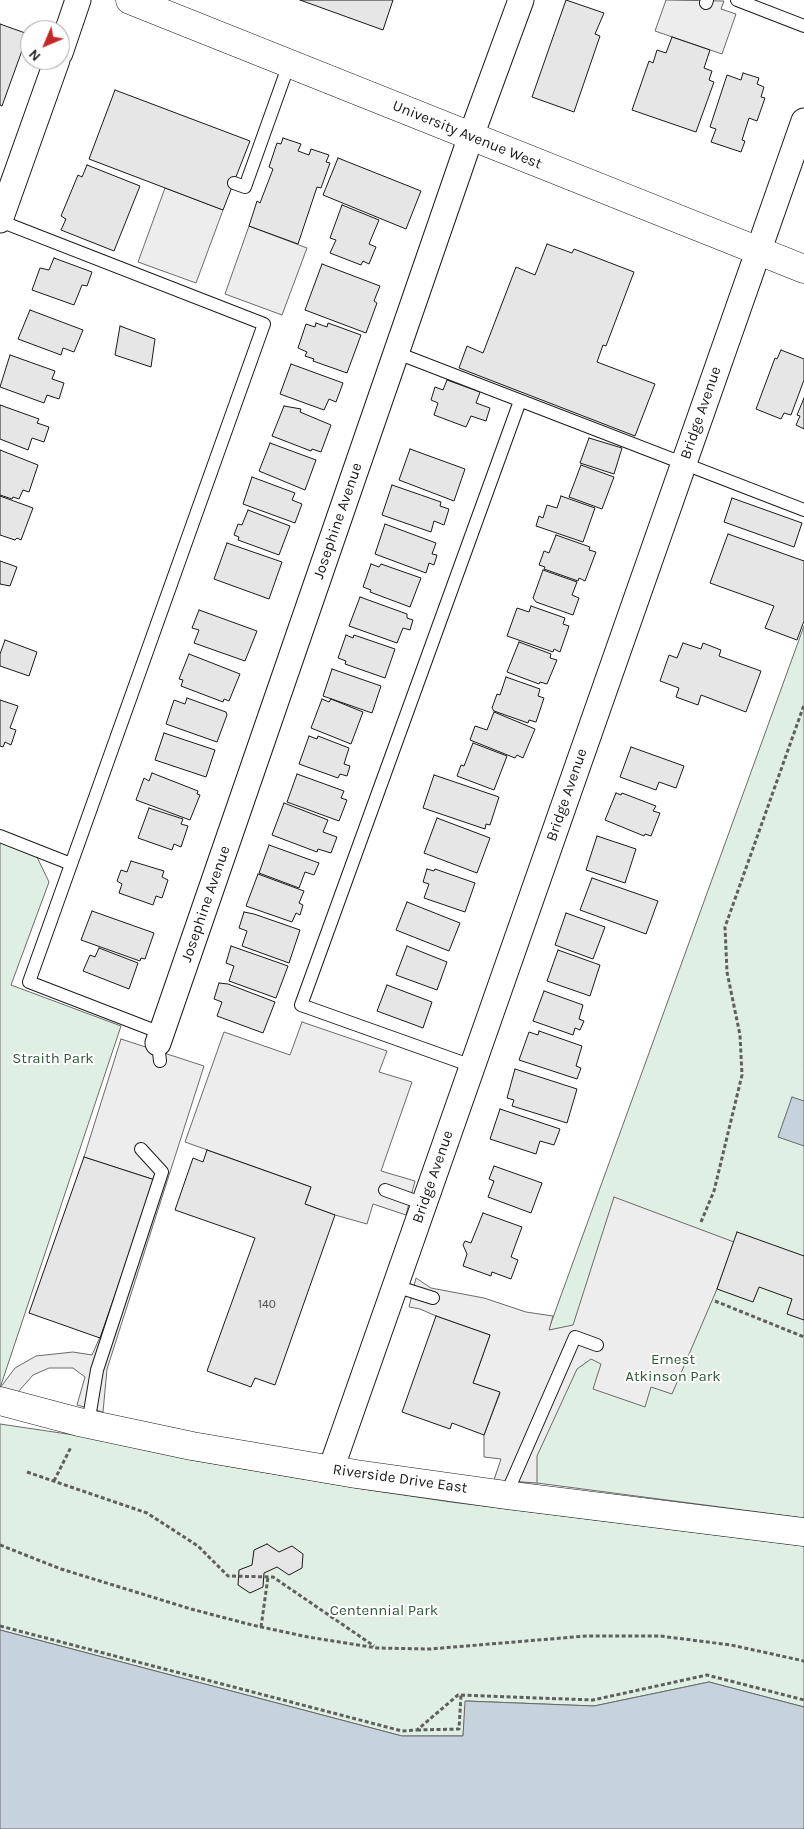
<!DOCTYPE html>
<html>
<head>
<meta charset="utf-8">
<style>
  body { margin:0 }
  #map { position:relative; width:804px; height:1829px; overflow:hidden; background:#fff; font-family:Karla,sans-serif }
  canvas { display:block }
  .north { position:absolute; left:20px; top:20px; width:50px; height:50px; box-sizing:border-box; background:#fff; border:1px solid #a3a3a3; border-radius:50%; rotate:225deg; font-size:14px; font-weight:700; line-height:20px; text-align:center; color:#1a1a1a }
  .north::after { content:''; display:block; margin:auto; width:18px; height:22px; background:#c62828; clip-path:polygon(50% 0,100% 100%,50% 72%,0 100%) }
</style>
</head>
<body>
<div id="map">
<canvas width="804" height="1829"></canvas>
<div class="north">N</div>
</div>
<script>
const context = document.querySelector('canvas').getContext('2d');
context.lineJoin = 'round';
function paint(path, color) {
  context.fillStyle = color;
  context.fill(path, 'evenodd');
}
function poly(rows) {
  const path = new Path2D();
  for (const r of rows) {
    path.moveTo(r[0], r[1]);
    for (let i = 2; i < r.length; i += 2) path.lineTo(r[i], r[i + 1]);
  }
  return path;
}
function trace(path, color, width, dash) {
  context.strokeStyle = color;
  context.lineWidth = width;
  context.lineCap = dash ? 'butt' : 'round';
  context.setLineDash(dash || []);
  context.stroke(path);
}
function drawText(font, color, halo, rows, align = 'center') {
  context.font = font + ' Karla,sans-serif';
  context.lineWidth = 4;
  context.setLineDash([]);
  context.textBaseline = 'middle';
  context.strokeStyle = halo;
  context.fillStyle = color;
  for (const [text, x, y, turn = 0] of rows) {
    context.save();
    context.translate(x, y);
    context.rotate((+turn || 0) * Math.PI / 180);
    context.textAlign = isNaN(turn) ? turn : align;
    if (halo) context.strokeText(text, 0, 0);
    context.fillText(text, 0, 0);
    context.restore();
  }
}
const green = poly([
  [804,626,804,1518,537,1483,494,1480,804,626],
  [0,841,36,855,49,882,11,985,121,1026,0,1388,0,841],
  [0,1424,81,1436,192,1460,362,1489,451,1502,804,1546,804,1707,709,1682,594,1706,466,1701,463,1736,402,1736,0,1630,0,1424]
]);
paint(green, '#e0efe3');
trace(green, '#6a6a6a', 1);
const parking = poly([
  [666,0,724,1,721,9,736,14,722,54,655,31,666,0],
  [165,188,223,210,196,283,138,262,165,188],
  [249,226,307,248,282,315,225,294,249,226],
  [302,1022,387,1051,379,1072,412,1082,381,1171,415,1181,406,1215,373,1204,367,1224,335,1215,305,1204,311,1187,185,1142,224,1032,290,1055,302,1022],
  [121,1039,204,1066,107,1369,103,1412,77,1405,85,1377,73,1368,49,1368,33,1375,18,1392,0,1388,15,1368,36,1356,73,1352,92,1355,100,1337,155,1180,84,1157,121,1039],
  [614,1197,734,1242,717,1289,672,1394,651,1387,645,1407,593,1389,601,1364,591,1359,577,1369,537,1456,537,1483,494,1480,501,1459,484,1457,484,1435,500,1393,473,1383,490,1335,436,1316,420,1309,409,1307,416,1278,431,1288,484,1298,526,1312,553,1316,549,1330,573,1325,614,1197]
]);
paint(parking, '#ededed');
trace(parking, '#6a6a6a', 1);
const water = poly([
  [792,1097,804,1101,804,1146,778,1137,792,1097],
  [0,1630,402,1736,463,1736,465,1701,594,1706,709,1682,804,1707,804,1829,0,1829,0,1630]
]);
paint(water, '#c6d2dc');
trace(water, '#6a6a6a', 1);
const building = poly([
  [300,0,393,0,383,30,300,0],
  [566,0,604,13,595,34,600,36,574,112,532,97,566,0],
  [0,24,28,34,2,106,0,105,0,24],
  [672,37,710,50,704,68,712,71,709,80,714,82,696,132,632,110,649,61,653,63,657,50,666,53,672,37],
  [743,73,759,78,757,84,764,87,761,97,765,98,757,121,749,118,742,140,745,141,741,152,711,142,716,129,710,127,727,75,741,80,743,73],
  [115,90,250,141,223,210,89,159,115,90],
  [283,138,301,144,298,151,309,155,311,149,329,155,326,162,330,163,321,188,317,187,298,244,249,226,257,201,260,203,273,169,269,167,277,143,281,144,283,138],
  [338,158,421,191,406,229,323,195,338,158],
  [87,165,140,186,114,251,61,230,66,219,61,216,78,175,82,177,87,165],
  [342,205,379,220,369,244,376,247,369,264,363,261,361,265,330,253,336,240,330,238,342,205],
  [547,244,572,253,574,249,634,272,606,346,603,345,597,362,655,384,635,436,459,368,467,346,483,353,516,267,535,275,547,244],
  [54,258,92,272,87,286,82,285,74,305,32,290,40,268,49,270,54,258],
  [322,264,380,286,374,301,377,303,366,333,305,310,322,264],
  [30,310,83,330,74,352,63,348,61,355,18,339,30,310],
  [316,323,327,327,328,323,361,335,347,373,313,361,314,359,305,356,307,352,298,348,306,324,315,327,316,323],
  [120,326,155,339,151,367,115,355,120,326],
  [781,350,804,359,804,380,791,415,784,413,781,419,756,409,775,358,777,359,781,350],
  [10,355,55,371,52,379,64,383,59,399,47,395,44,403,0,387,10,355],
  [291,364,343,383,336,402,329,399,324,410,280,394,291,364],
  [447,380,480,392,476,403,490,408,486,421,471,416,466,427,434,415,438,403,431,400,435,387,443,390,447,380],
  [804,398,804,429,796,425,800,416,797,415,804,398],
  [0,405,39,419,37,423,49,427,44,442,32,438,28,450,0,439,0,405],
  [284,406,301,409,300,412,331,425,321,452,312,449,311,451,272,436,284,406],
  [589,438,622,448,614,474,580,463,589,438],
  [270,443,316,460,305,490,259,471,270,443],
  [410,449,465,469,454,501,399,480,410,449],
  [0,450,38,465,29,492,23,490,19,499,13,497,12,499,0,495,0,450],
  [581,465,614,477,602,509,569,497,581,465],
  [252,477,295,493,292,500,302,504,295,523,243,504,252,477],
  [392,485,441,502,440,506,449,509,444,525,434,521,431,532,382,515,392,485],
  [0,496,33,508,21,540,17,538,15,540,0,535,0,496],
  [561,496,595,508,583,542,536,526,539,516,543,518,547,505,557,508,561,496],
  [732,498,802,523,794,547,724,522,732,498],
  [248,510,290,526,279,555,238,540,239,537,234,535,238,524,242,525,248,510],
  [385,524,436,543,432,554,437,555,434,565,429,563,426,573,375,554,385,524],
  [728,534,804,561,804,621,797,640,765,628,774,606,710,583,728,534],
  [556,535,590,547,589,550,596,552,585,581,579,578,578,581,544,569,545,567,539,565,544,551,549,553,556,535],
  [227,543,282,562,269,599,214,579,227,543],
  [0,561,17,567,10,586,0,584,0,561],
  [371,564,379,567,381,564,421,578,410,607,370,592,371,590,363,587,371,564],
  [543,570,577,582,572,595,579,598,573,615,536,602,533,598,543,570],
  [360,597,407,614,407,618,413,620,410,630,403,628,397,643,349,626,360,597],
  [531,606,565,618,563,624,569,626,560,652,554,649,553,652,507,636,517,608,529,612,531,606],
  [199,610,257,631,245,661,194,643,199,630,192,628,199,610],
  [346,635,353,638,354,635,395,649,385,678,345,664,346,661,338,658,346,635],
  [5,640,37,652,29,676,0,666,0,654,5,640],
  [519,642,551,654,550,658,557,660,547,684,540,682,539,684,507,672,519,642],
  [683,643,701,649,703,643,721,650,719,656,761,671,746,712,701,695,698,705,676,697,679,688,660,681,669,655,677,658,683,643],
  [189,654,240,674,229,701,224,699,223,702,181,686,183,680,179,679,189,654],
  [332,669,381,686,372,713,323,696,332,669],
  [506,677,540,689,538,696,544,698,536,722,529,720,528,723,494,711,492,708,497,694,500,695,506,677],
  [187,698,226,712,227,715,217,742,166,724,174,700,185,704,187,698],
  [322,699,329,702,331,699,363,712,351,744,311,728,322,699],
  [0,700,18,706,10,728,16,730,11,745,5,742,3,747,0,746,0,700],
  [494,712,535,729,523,758,517,755,515,758,470,740,475,726,487,730,494,712],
  [164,733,215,750,206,777,155,760,164,733],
  [309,736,317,739,318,736,349,748,344,764,350,766,347,776,340,774,338,778,299,764,309,736],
  [473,743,507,756,494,790,457,776,461,765,464,766,473,743],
  [631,747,684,766,676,788,659,782,656,790,620,777,631,747],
  [152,773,198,791,197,794,200,795,190,820,136,800,144,778,149,781,152,773],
  [297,774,344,791,341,798,347,800,339,821,287,802,297,774],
  [434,775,499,797,490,825,486,824,485,829,423,808,434,775],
  [616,793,621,795,622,793,656,806,653,811,660,813,651,836,645,834,644,836,605,820,616,793],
  [284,803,328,820,323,832,337,837,331,853,318,849,317,852,272,835,284,803],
  [149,808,183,819,181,824,188,826,181,847,174,844,172,850,138,838,149,808],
  [437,818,490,838,477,873,424,853,437,818],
  [597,836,636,849,625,883,586,870,597,836],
  [269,845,319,863,314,875,305,872,299,888,259,873,269,845],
  [131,861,164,871,162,877,168,880,162,898,156,896,153,905,119,893,122,884,117,881,121,870,127,872,131,861],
  [427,869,434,871,435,869,475,883,465,912,424,898,429,884,423,882,427,869],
  [258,874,304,891,299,903,303,905,300,915,296,913,292,922,246,906,258,874],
  [592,878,658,901,646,934,580,910,592,878],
  [407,902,460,923,449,951,396,930,407,902],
  [92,911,154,933,145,959,141,958,140,961,81,940,92,911],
  [244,912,254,914,300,930,289,963,242,946,247,931,239,928,244,912],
  [566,913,605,927,593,959,555,945,566,913],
  [231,946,288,966,276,998,229,981,234,966,226,963,231,946],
  [407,946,447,962,437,990,396,975,407,946],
  [99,948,138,963,129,989,83,971,90,955,95,957,99,948],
  [558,950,600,965,590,996,547,981,558,950],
  [219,983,228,984,275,1002,263,1033,217,1016,222,1002,214,999,219,983],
  [387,985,432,1002,423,1028,377,1011,387,985],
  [544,991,583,1005,579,1019,584,1021,580,1030,575,1028,573,1035,533,1021,544,991],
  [539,1031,582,1046,576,1066,581,1068,577,1079,519,1060,529,1032,538,1035,539,1031],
  [515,1069,577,1089,567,1123,512,1106,514,1100,507,1098,515,1069],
  [500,1109,560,1129,554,1145,540,1141,536,1154,490,1139,500,1109],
  [207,1150,311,1187,305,1204,335,1215,275,1385,255,1378,251,1387,207,1371,255,1238,175,1210,193,1158,203,1162,207,1150],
  [84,1157,155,1180,100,1338,29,1313,84,1157],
  [494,1166,542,1183,531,1213,488,1197,494,1181,489,1179,494,1166],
  [483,1213,522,1227,511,1257,518,1260,511,1279,492,1272,491,1276,463,1266,467,1254,463,1245,465,1241,471,1243,483,1213],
  [737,1232,804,1256,804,1320,787,1314,792,1299,759,1287,753,1302,717,1289,737,1232],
  [436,1316,490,1335,473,1383,500,1392,484,1435,452,1423,450,1429,402,1412,436,1316],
  [267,1544,279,1552,292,1546,303,1554,302,1568,289,1575,277,1567,264,1573,263,1587,250,1593,238,1585,239,1570,252,1565,254,1550,267,1544]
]);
paint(building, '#e6e6e6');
trace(building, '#1a1a1a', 1);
const service = poly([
  [737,0,804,26],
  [706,3,707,0],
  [234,183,245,187,289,64],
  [0,221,264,324,29,982,161,1033],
  [397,353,804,510],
  [0,836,71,864],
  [158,1043,160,1061],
  [472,1066,301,1005,520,401],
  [385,1190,424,1204],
  [395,1286,433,1298],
  [88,1424,97,1370,162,1172,141,1149],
  [506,1495,575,1337,597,1345]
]);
const minor = poly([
  [60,53,78,0],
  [0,220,57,60],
  [158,1043,471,136,521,0],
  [331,1469,804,121]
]);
const secondary = poly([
  [130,0,804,269],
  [0,1401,79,1422,192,1446,356,1474,506,1495,804,1532]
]);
trace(service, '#1a1a1a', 14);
trace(minor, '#1a1a1a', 27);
trace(secondary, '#1a1a1a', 29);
trace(poly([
  [701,1222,714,1191,742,1075,740,1035,727,972,725,927,804,705],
  [715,1301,804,1337],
  [27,1472,147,1513,198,1546,228,1576,273,1577,374,1646],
  [54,1481,71,1447],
  [0,1545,61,1569,191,1609,252,1625,308,1637,377,1648,430,1649,586,1636,660,1636,731,1645,804,1661],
  [0,1626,402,1731,417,1730,458,1695,593,1700,707,1675,804,1700],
  [261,1627,268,1577],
  [417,1730,459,1729,461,1695]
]), '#5f5f5f', 3, [4, 2.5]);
trace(service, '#fff', 12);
trace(minor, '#fff', 25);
trace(secondary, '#fff', 28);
drawText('12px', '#4d4d4d', null, [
  ["140",267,1305]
]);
drawText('15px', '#1a1a1a', '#fff', [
  ["University Avenue West",467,135,22],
  ["Bridge Avenue",701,413,-71],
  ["Josephine Avenue",338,521,-71],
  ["Bridge Avenue",567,795,-71],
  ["Josephine Avenue",206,904,-71],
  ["Bridge Avenue",433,1177,-71],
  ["Riverside Drive East",400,1479,8]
]);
drawText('15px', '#2b5a34', '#fff', [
  ["Straith Park",53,1059],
  ["Ernest",673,1360],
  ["Atkinson Park",673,1377],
  ["Centennial Park",384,1611]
]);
</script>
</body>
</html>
